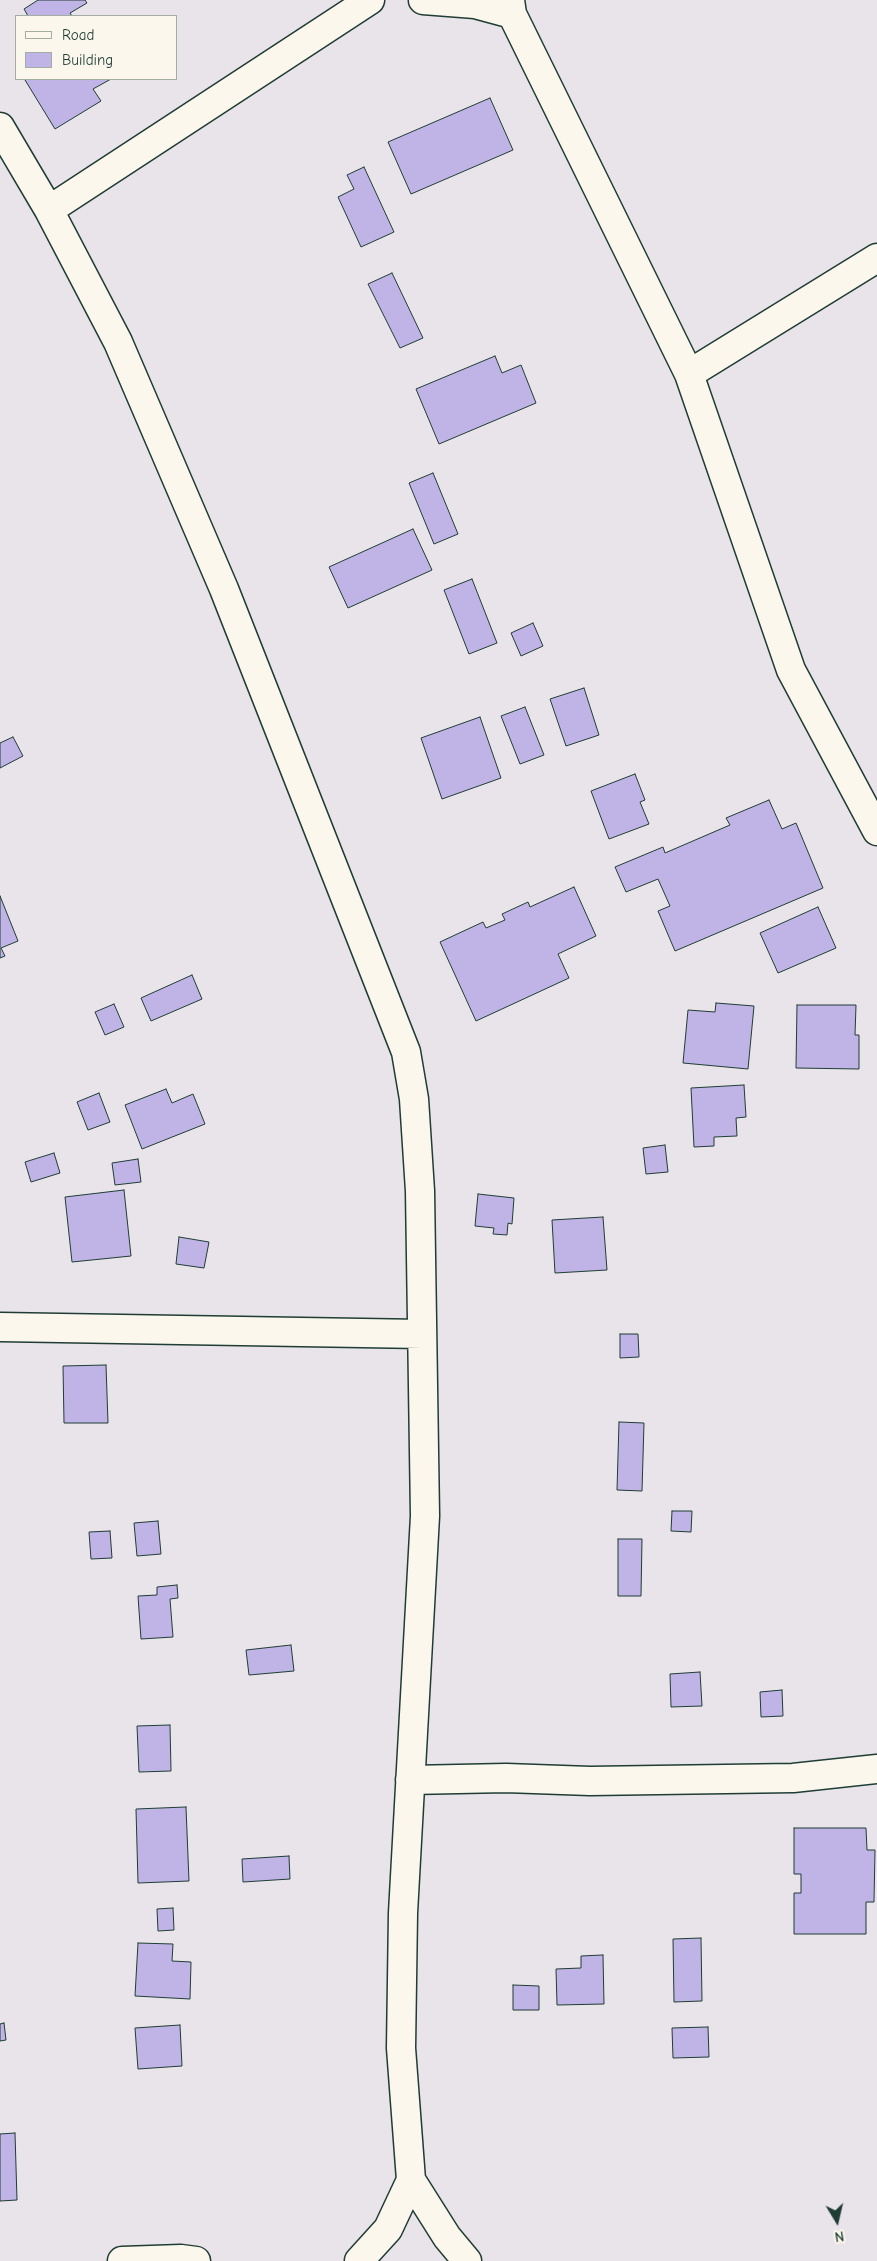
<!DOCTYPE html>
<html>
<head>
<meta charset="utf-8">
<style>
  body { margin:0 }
  #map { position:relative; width:877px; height:2261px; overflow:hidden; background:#e9e3ea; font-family:"Comic Neue",sans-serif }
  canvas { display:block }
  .legend { position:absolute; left:15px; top:15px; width:162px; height:65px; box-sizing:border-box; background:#fbf7ec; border:1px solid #a3ada2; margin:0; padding:6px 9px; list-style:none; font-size:15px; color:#1f3d34 }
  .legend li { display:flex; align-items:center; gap:10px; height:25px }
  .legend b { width:25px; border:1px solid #a3ada2 }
  .north { position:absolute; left:812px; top:2196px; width:50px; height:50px; -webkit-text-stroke:4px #fbf7ec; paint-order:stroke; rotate:171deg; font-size:14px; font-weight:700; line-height:20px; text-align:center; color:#1f3d34 }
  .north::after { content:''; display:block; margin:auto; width:18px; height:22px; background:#1f3d34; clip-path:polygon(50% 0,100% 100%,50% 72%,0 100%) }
</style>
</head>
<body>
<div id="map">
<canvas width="877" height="2261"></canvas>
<ul class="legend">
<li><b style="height:6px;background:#fbf7ec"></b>Road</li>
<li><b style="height:14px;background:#bfb4e5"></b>Building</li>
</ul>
<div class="north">N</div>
</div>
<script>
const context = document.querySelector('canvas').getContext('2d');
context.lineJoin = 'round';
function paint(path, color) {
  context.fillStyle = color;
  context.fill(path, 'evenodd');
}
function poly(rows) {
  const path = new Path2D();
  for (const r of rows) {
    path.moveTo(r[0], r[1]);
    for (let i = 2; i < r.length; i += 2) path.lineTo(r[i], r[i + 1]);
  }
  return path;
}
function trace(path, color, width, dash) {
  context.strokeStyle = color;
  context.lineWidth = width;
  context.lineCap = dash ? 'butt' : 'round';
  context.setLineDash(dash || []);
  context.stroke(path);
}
const building = poly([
  [38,0,85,0,87,3,70,13,72,16,28,16,24,9,38,0],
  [27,79,111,79,93,89,101,101,55,129,25,80,27,79],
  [490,98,513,150,411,194,388,142,490,98],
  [364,167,394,232,361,247,338,197,354,189,347,175,364,167],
  [392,273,423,338,400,348,368,284,392,273],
  [495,356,502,373,521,365,536,403,439,444,416,389,495,356],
  [433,473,458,534,434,544,409,483,433,473],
  [413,529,432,570,348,608,329,567,413,529],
  [472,579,497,643,469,654,444,590,472,579],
  [533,623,543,646,521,656,511,633,533,623],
  [584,688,599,735,566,746,550,699,584,688],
  [525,707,544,755,520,764,501,716,525,707],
  [480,717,501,778,442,799,421,738,480,717],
  [13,737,23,756,0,768,0,743,13,737],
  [635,774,645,800,640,802,649,824,609,839,591,791,635,774],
  [769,800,782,829,796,823,823,888,675,951,658,911,670,906,658,879,626,892,615,867,663,847,665,853,730,825,726,818,769,800],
  [574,887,596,936,558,954,569,978,476,1021,440,942,483,922,486,928,505,920,502,914,528,902,530,907,574,887],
  [0,896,18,941,1,948,5,956,0,958,0,896],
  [818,907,836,948,778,973,760,933,818,907],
  [192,975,202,999,151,1021,141,998,192,975],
  [716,1003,754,1006,748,1069,683,1063,688,1010,715,1012,716,1003],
  [114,1004,124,1027,105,1035,95,1012,114,1004],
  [797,1005,856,1005,855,1035,859,1035,859,1069,796,1068,797,1005],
  [744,1085,746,1117,736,1118,737,1136,714,1137,714,1146,694,1147,691,1088,744,1085],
  [166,1089,172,1103,193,1094,205,1124,142,1149,125,1105,166,1089],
  [99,1093,110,1122,88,1130,77,1102,99,1093],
  [665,1145,668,1172,646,1174,643,1148,665,1145],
  [54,1153,60,1173,31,1182,25,1162,54,1153],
  [138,1159,141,1182,115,1185,112,1163,138,1159],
  [124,1190,131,1256,72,1262,65,1197,124,1190],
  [478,1194,514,1198,512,1224,508,1223,507,1235,493,1234,494,1228,475,1226,478,1194],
  [603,1217,607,1270,555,1273,552,1220,603,1217],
  [179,1237,209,1242,204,1268,176,1264,179,1237],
  [620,1334,638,1334,639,1357,620,1358,620,1334],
  [106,1365,108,1423,64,1423,63,1366,106,1365],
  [619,1422,644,1423,642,1491,617,1490,619,1422],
  [672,1511,692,1511,691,1532,671,1531,672,1511],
  [158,1521,161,1554,137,1556,134,1523,158,1521],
  [110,1531,112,1558,91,1559,89,1532,110,1531],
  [618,1539,642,1539,641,1596,618,1596,618,1539],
  [177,1585,178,1598,170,1599,173,1637,141,1639,138,1596,157,1595,157,1587,177,1585],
  [291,1645,294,1671,249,1675,246,1650,291,1645],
  [700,1672,702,1706,671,1707,670,1674,700,1672],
  [782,1690,783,1716,761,1717,760,1692,782,1690],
  [170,1725,171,1771,139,1772,137,1726,170,1725],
  [186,1807,189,1881,138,1883,136,1809,186,1807],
  [794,1828,866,1828,867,1850,875,1850,874,1902,866,1902,866,1934,794,1934,794,1893,801,1893,801,1874,794,1874,794,1828],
  [289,1856,290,1879,243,1882,242,1859,289,1856],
  [173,1908,174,1930,158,1931,157,1909,173,1908],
  [701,1938,702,2001,674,2002,673,1939,701,1938],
  [138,1943,173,1944,172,1961,191,1962,190,1999,135,1996,138,1943],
  [603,1955,604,2004,557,2005,556,1969,581,1968,581,1956,603,1955],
  [513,1985,539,1986,539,2010,513,2010,513,1985],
  [4,2023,6,2040,0,2041,0,2024,4,2023],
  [180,2025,182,2066,138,2069,135,2028,180,2025],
  [708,2027,709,2057,673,2058,672,2028,708,2027],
  [15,2133,17,2200,0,2201,0,2134,15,2133]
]);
paint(building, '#bfb4e5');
trace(building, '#1f3d34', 1);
const street = poly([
  [423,0,475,4,512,14],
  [510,0,512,14,689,374,791,670,877,831],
  [0,127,49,210,118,342,224,589,406,1052,414,1099,420,1191,425,1516,403,1913,401,2048,411,2180,447,2237,467,2261],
  [49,210,370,0],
  [689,374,877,258],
  [0,1327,422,1334],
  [410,1780,506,1778,590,1781,793,1778,877,1769],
  [122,2261,181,2259,196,2261],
  [359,2261,388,2229,411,2180]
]);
trace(street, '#1f3d34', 31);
trace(street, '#fbf7ec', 28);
</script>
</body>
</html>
